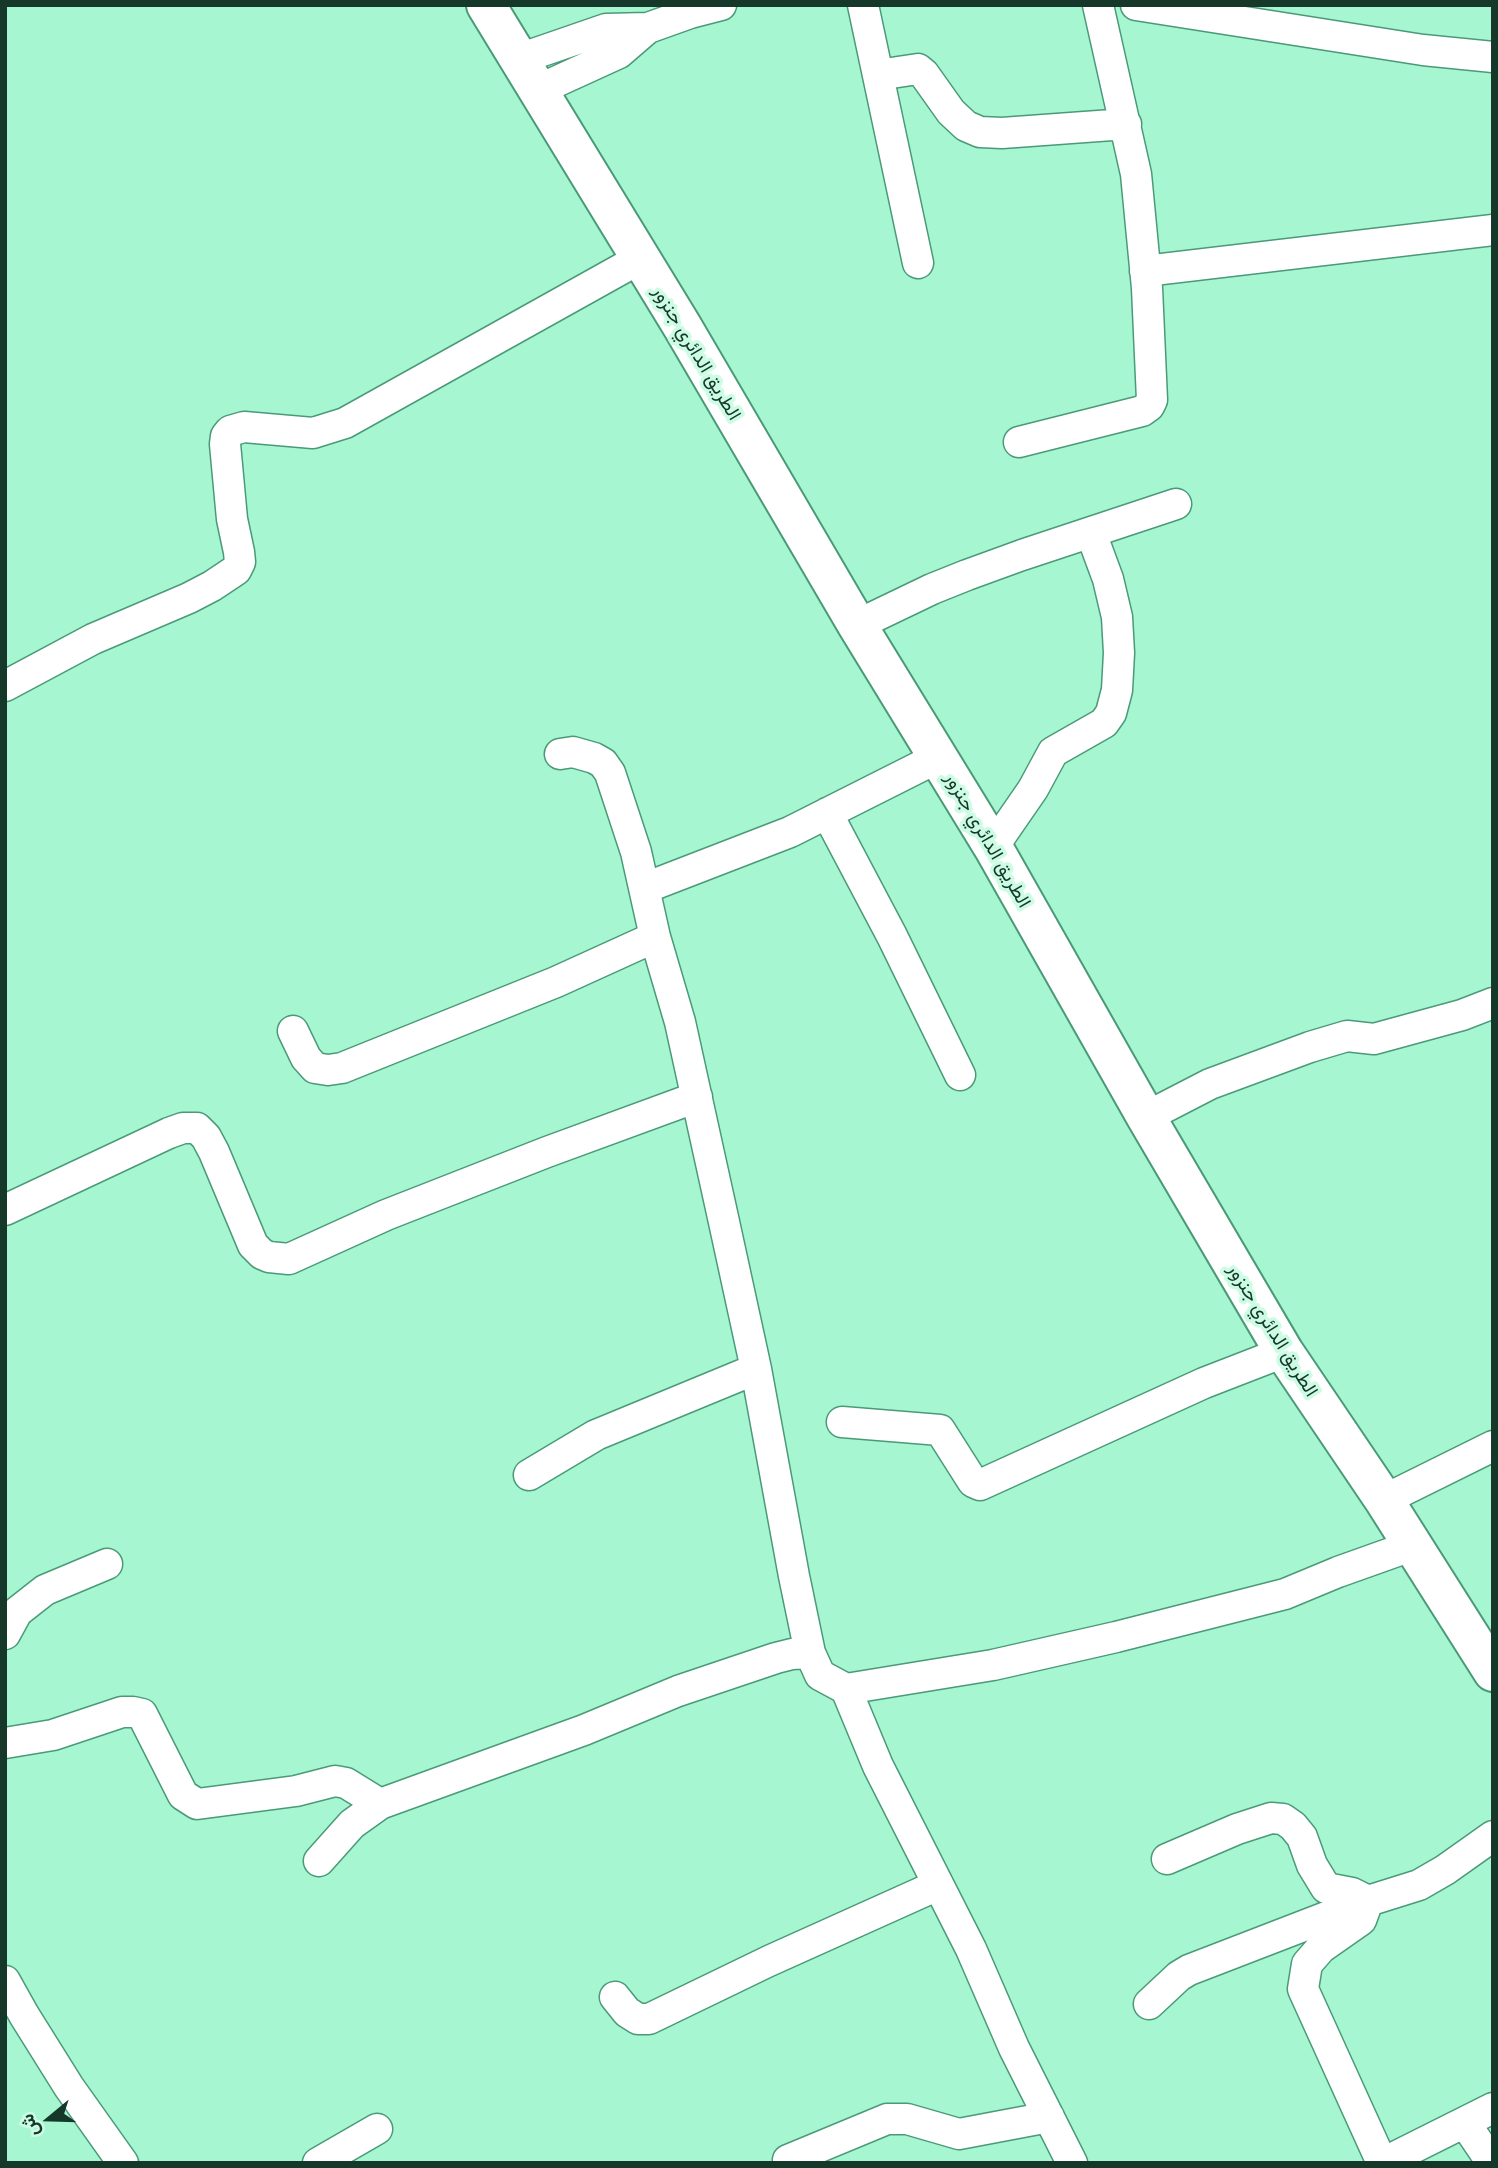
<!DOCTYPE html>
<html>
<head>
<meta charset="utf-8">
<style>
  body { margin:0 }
  #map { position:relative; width:1498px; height:2168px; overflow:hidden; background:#a6f6d1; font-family:Lato,Vazirmatn,sans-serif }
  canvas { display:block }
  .frame { position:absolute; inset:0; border:7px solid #16382a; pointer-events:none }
  .north { position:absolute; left:14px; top:2084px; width:70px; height:70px; -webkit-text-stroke:5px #cdfce5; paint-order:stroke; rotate:251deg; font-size:19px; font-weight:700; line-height:28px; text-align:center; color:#16382a }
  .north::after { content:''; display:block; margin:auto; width:24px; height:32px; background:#16382a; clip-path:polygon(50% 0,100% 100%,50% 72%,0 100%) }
</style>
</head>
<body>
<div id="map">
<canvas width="1498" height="2168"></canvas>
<div class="frame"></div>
<div class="north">ش</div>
</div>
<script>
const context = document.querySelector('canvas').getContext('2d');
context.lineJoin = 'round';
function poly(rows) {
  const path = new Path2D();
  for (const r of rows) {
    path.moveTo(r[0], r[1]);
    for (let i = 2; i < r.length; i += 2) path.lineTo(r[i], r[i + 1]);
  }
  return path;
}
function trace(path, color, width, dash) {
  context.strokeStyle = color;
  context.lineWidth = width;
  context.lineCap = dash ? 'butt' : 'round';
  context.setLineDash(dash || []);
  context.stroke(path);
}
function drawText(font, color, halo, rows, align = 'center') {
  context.font = font + ' Lato,Vazirmatn,sans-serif';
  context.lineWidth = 7;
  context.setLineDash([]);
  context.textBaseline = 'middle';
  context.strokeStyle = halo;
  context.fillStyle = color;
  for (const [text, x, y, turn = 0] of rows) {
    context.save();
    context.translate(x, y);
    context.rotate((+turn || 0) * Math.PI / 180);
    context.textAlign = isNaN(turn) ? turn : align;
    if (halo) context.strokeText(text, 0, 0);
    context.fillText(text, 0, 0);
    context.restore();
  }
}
const minor = poly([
  [863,5,918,263],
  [1136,5,1423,50,1493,57],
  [519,59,606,29,648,28,690,13,721,5],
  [878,75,918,69,924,74,951,112,966,126,980,132,1002,133,1126,124],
  [538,90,619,53,648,28],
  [1145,271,1493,230],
  [1019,442,1142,411,1149,406,1152,400,1147,288,1136,174,1098,5],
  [857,625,932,589,967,575,1022,555,1176,504],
  [5,686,93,639,189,598,212,586,236,570,240,562,239,552,232,519,225,444,226,436,230,431,244,427,313,433,345,423,641,258],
  [560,754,573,752,594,758,603,763,610,773,636,852,655,937,680,1022,724,1222,756,1369,794,1576,810,1653],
  [827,813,892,936,960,1075],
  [993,847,1033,789,1053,752,1104,723,1111,713,1117,690,1119,653,1117,617,1108,579,1091,533],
  [645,888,790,832,939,757],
  [293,1031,306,1058,315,1068,328,1070,342,1068,556,982,655,937],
  [1146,1117,1210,1084,1310,1047,1347,1036,1374,1039,1462,1015,1493,1003],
  [5,1210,169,1133,183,1128,197,1128,206,1137,214,1152,253,1245,262,1254,269,1257,289,1259,386,1215,547,1152,697,1097],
  [842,1422,940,1430,973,1482,980,1485,1204,1383,1284,1352],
  [529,1475,596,1435,756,1369],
  [1384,1500,1493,1446],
  [5,1634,17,1612,45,1590,107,1564],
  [846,1689,878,1766,971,1949,1014,2048,1072,2163],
  [5,1743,53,1735,122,1712,133,1712,142,1714,183,1795,197,1804,296,1791,335,1781,346,1783,380,1804],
  [1167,1859,1237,1829,1271,1818,1283,1819,1293,1826,1302,1837,1312,1865,1326,1888,1352,1893,1368,1901,1361,1920,1321,1948,1307,1964,1303,1989,1382,2163],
  [319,1861,352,1824,380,1804,584,1730,678,1691,776,1658,792,1654,810,1653,820,1675,846,1689,993,1665,1116,1637,1285,1594,1338,1572,1411,1546],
  [5,1981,24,2015,69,2087,123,2163],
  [615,1997,627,2012,638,2019,649,2019,769,1961,938,1885],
  [1149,2004,1179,1976,1189,1970,1368,1901,1419,1885,1445,1870,1493,1836],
  [1465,2123,1492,2163],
  [788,2160,887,2119,907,2119,959,2134,1049,2117],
  [318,2163,377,2129],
  [1383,2163,1493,2108]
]);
const major = poly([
  [486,5,682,326,857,625,993,847,1146,1117,1284,1352,1384,1500,1493,1672]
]);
trace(minor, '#4a9a78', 33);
trace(major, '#4a9a78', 42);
trace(minor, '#fff', 30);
trace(major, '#fff', 38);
drawText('19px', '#16382a', '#cdfce5', [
  ["الطريق الدائري جنزور",697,353,59],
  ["الطريق الدائري جنزور",988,840,60],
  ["الطريق الدائري جنزور",1273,1330,58]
]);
</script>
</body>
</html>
